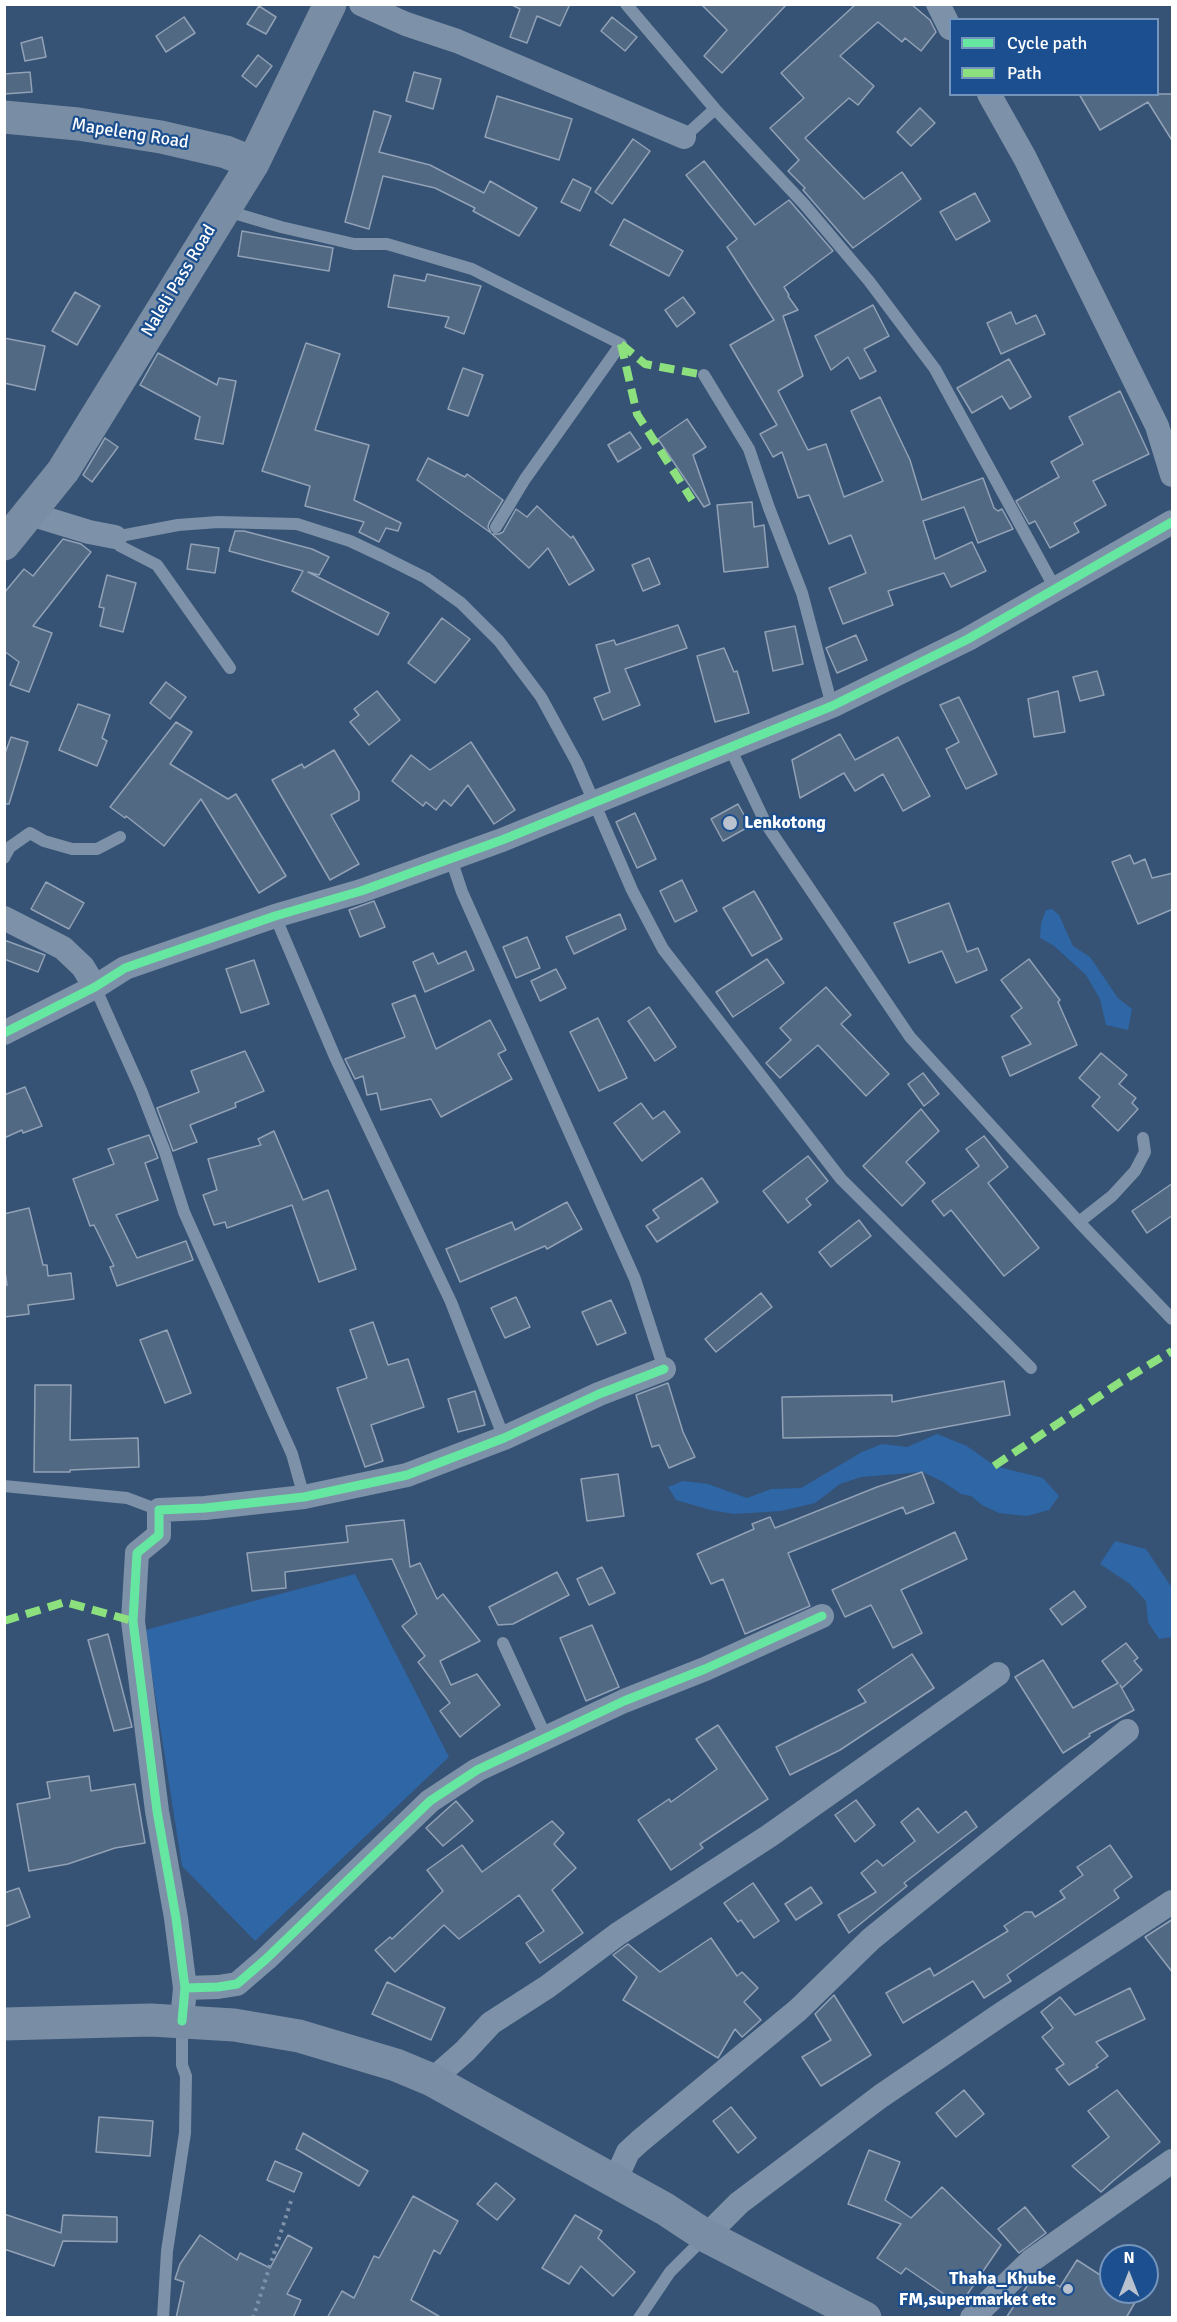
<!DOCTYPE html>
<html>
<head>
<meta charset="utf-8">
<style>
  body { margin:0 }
  #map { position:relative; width:1177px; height:2322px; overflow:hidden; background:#365274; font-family:Signika,sans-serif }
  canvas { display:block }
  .frame { position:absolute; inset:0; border:6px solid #fff; pointer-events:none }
  .legend { position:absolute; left:949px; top:18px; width:210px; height:78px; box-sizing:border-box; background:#1b4f8f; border:2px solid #7695bc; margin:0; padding:8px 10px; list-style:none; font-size:18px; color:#fff }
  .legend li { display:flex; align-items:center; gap:12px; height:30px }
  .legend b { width:30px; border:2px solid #7695bc }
  .north { position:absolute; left:1099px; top:2244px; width:60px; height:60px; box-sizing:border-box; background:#1b4f8f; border:2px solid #7695bc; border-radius:50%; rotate:0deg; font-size:16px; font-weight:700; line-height:24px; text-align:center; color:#fff }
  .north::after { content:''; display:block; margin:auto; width:21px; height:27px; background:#b9c2ce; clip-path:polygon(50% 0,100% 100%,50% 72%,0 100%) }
</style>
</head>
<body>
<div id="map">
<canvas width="1177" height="2322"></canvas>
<div class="frame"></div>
<ul class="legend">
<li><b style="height:8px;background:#66e7a1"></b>Cycle path</li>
<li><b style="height:8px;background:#8de07e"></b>Path</li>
</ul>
<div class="north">N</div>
</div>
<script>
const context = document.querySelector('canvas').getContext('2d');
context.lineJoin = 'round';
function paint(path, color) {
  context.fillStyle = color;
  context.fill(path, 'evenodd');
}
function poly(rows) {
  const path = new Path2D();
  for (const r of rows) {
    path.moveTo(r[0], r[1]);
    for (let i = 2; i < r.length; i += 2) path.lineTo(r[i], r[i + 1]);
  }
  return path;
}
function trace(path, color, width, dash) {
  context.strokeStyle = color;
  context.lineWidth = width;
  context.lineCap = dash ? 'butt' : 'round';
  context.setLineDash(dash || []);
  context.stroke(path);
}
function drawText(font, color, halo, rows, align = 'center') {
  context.font = font + ' Signika,sans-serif';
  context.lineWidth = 4.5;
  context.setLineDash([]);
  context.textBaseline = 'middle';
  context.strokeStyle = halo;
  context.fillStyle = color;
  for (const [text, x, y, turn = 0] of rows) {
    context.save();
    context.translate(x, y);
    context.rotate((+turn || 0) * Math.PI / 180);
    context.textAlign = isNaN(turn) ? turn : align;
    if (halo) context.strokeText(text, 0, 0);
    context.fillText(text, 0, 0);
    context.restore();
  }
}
paint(poly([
  [1052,909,1059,915,1073,946,1090,957,1118,998,1132,1009,1128,1030,1106,1025,1100,999,1086,975,1054,946,1040,938,1041,923,1046,910],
  [937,1434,967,1446,995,1466,1043,1478,1059,1496,1049,1510,1027,1516,999,1513,982,1505,971,1496,961,1494,943,1482,923,1472,861,1477,840,1484,815,1503,781,1511,734,1514,710,1510,676,1500,668,1487,683,1481,708,1484,747,1498,771,1489,801,1488,862,1452,882,1444,907,1447],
  [1115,1541,1146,1549,1172,1588,1172,1637,1159,1639,1148,1622,1146,1601,1130,1584,1100,1564],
  [355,1574,449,1757,255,1941,182,1866,145,1630]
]), '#2f66a5');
const building = poly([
  [510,4,570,4,560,26,537,16,527,43,510,37,520,9,510,4],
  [701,4,787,4,722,73,704,56,727,30,701,4],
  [856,4,911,4,930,20,936,32,921,51,905,38,902,42,878,22,840,56,874,86,858,105,849,98,805,138,864,199,902,172,921,199,853,248,803,190,805,188,788,171,799,160,770,128,804,98,781,73,856,4],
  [259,6,276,17,266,34,247,24,259,6],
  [184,17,195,33,166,52,156,36,184,17],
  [612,17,637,37,625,51,601,31,612,17],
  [42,37,46,57,25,61,21,43,42,37],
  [258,55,272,66,256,87,242,76,258,55],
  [30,72,32,92,4,94,4,74,30,72],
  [414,72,441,79,433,109,406,101,414,72],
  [1079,94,1173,94,1173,142,1148,102,1100,130,1079,94],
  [497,96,572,119,559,160,485,137,497,96],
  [920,108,935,123,911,146,897,132,920,108],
  [374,111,391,116,379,152,430,165,484,193,490,181,537,208,519,236,473,211,475,208,435,188,383,176,369,229,345,222,374,111],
  [633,139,650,151,612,204,595,192,633,139],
  [704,161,755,225,789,200,833,251,784,287,789,295,788,296,798,310,783,316,803,376,778,391,808,450,826,444,844,497,883,481,851,411,880,397,910,460,922,500,983,478,994,508,998,511,1002,509,1013,529,978,543,964,507,923,521,935,559,972,542,986,571,951,587,944,573,888,591,893,605,843,624,829,588,866,573,851,535,829,544,809,495,798,498,782,452,773,457,760,434,777,425,730,345,774,320,727,247,737,239,686,175,704,161],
  [573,179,591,188,580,211,561,202,573,179],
  [975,193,990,221,956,240,940,212,975,193],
  [624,219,683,251,669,276,610,245,624,219],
  [242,231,333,248,329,271,238,256,242,231],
  [427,274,481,286,464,334,445,327,449,317,388,307,394,275,425,281,427,274],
  [75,292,100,306,77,345,52,331,75,292],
  [683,297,695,313,677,327,665,310,683,297],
  [873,305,889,336,864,349,876,371,860,379,848,357,831,370,815,336,873,305],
  [1011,312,1016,324,1036,315,1045,334,1001,354,987,323,1011,312],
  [4,338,45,346,35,390,4,383,4,338],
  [306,343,340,354,315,430,369,445,354,500,401,523,398,531,386,528,379,542,359,532,364,522,305,506,310,486,262,471,306,343],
  [158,353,217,385,219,378,236,381,223,444,195,439,200,417,140,385,158,353],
  [1009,359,1031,397,1010,409,1002,396,972,413,957,388,1009,359],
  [463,368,483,375,468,416,448,409,463,368],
  [1120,391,1149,454,1093,481,1106,505,1074,523,1079,532,1050,548,1035,521,1029,524,1016,501,1059,477,1051,462,1083,444,1069,417,1120,391],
  [687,419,706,447,693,455,710,504,704,507,658,439,687,419],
  [630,432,641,448,618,462,608,445,630,432],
  [105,438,118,447,92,482,83,475,105,438],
  [428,458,465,477,467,474,503,500,489,523,488,527,491,533,417,480,428,458],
  [752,502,754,527,764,525,768,567,724,572,717,505,752,502],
  [537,506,571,538,573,536,594,570,569,585,548,548,529,568,492,534,499,534,503,532,516,509,527,517,537,506],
  [235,531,244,531,312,549,329,557,319,575,308,572,389,613,378,635,292,591,303,571,229,551,235,531],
  [63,539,81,544,91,552,33,626,52,633,29,692,10,685,19,662,4,651,4,593,24,569,33,576,63,539],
  [191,544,219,548,215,573,187,569,191,544],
  [649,558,660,584,643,591,632,565,649,558],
  [107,575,136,583,123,632,100,626,104,608,99,607,107,575],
  [442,618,470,639,435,683,408,663,442,618],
  [678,625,687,648,625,669,640,705,603,720,594,698,610,692,596,645,614,640,616,645,678,625],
  [795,626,803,664,773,671,765,632,795,626],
  [856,635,867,660,837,673,826,648,856,635],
  [724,648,734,672,737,671,749,713,715,722,697,656,724,648],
  [1097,671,1104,695,1080,701,1073,677,1097,671],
  [166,682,186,697,170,719,150,703,166,682],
  [377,691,400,720,369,745,350,722,359,715,354,709,377,691],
  [1058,691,1065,732,1034,737,1028,699,1058,691],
  [959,697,997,774,966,789,946,749,959,742,940,705,959,697],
  [78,704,110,715,102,738,107,741,97,766,59,750,78,704],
  [176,722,192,732,170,764,228,799,236,794,286,876,259,893,201,799,164,846,126,816,125,818,110,807,176,722],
  [840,734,855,760,898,737,930,796,903,811,883,774,855,791,844,773,800,798,792,760,840,734],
  [11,737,28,742,9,804,4,804,4,756,11,737],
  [471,742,515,810,494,824,468,785,451,806,444,800,436,810,426,802,423,806,392,781,411,755,430,770,471,742],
  [334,750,359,792,359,800,331,815,359,864,330,880,272,780,302,764,304,768,334,750],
  [738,804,750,826,723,841,711,819,738,804],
  [635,813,656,859,637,868,616,822,635,813],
  [1130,855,1134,864,1145,859,1152,878,1173,873,1173,909,1138,924,1112,862,1130,855],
  [682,880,697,911,675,922,660,891,682,880],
  [46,882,84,903,69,929,31,909,46,882],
  [754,891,782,939,752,956,723,908,754,891],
  [374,901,385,927,360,937,349,910,374,901],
  [949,903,967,952,978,948,987,970,956,983,942,951,909,963,894,923,949,903],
  [620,914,626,929,574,954,566,937,620,914],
  [527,937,540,968,516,978,503,947,527,937],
  [4,940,45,955,38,972,4,959,4,940],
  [466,951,474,970,425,992,413,962,433,953,438,964,466,951],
  [767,959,784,983,733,1017,716,992,767,959],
  [1029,959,1060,1000,1058,1002,1077,1045,1010,1076,1002,1057,1031,1044,1011,1016,1022,1008,1001,980,1029,959],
  [254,960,269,1004,241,1013,226,969,254,960],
  [556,969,566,988,540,1001,531,981,556,969],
  [826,987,851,1015,841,1024,889,1074,866,1096,818,1045,780,1078,766,1063,791,1040,780,1028,826,987],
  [415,995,436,1049,490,1020,506,1050,498,1054,512,1079,441,1117,431,1099,381,1110,377,1093,367,1095,363,1076,355,1079,345,1059,405,1037,392,1004,415,995],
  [649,1007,676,1047,655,1061,628,1021,649,1007],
  [598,1018,627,1078,599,1091,570,1032,598,1018],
  [245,1051,264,1091,235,1103,236,1107,190,1125,197,1142,173,1151,157,1108,199,1092,191,1071,245,1051],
  [1101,1053,1127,1075,1119,1084,1136,1098,1132,1103,1138,1109,1118,1131,1092,1106,1100,1097,1079,1078,1101,1053],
  [923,1073,939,1094,924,1106,908,1084,923,1073],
  [25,1087,42,1126,23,1133,22,1130,4,1138,4,1095,25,1087],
  [641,1103,653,1119,664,1111,680,1132,642,1161,614,1123,641,1103],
  [921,1109,939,1131,906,1162,925,1183,902,1206,863,1166,921,1109],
  [274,1131,303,1200,328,1190,356,1269,319,1282,292,1205,227,1228,225,1222,214,1225,203,1195,217,1190,208,1159,261,1145,258,1139,274,1131],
  [149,1135,158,1158,145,1163,158,1200,116,1215,137,1258,186,1241,193,1260,117,1286,110,1267,114,1266,94,1225,90,1226,73,1179,114,1164,108,1149,149,1135],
  [984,1136,1008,1167,988,1183,1039,1248,1004,1276,951,1210,944,1216,932,1201,979,1166,966,1149,984,1136],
  [808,1156,828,1181,806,1199,811,1205,788,1223,763,1191,808,1156],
  [702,1178,718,1202,657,1242,646,1226,659,1218,653,1210,702,1178],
  [1173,1183,1173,1215,1147,1233,1132,1211,1173,1183],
  [567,1202,582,1229,547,1249,545,1246,460,1282,446,1249,512,1222,515,1230,567,1202],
  [29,1208,43,1265,47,1265,48,1276,71,1273,74,1299,28,1305,29,1314,4,1317,4,1286,7,1285,4,1265,4,1214,29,1208],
  [859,1220,871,1236,831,1267,819,1252,859,1220],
  [761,1293,772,1307,716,1352,705,1339,761,1293],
  [516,1297,530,1327,505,1338,491,1308,516,1297],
  [611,1300,626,1333,597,1345,582,1312,611,1300],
  [373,1322,388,1365,408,1359,424,1407,371,1425,383,1461,365,1467,337,1388,367,1378,350,1330,373,1322],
  [167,1330,191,1393,165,1403,140,1340,167,1330],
  [1004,1381,1010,1415,897,1436,783,1438,782,1397,892,1395,892,1402,1004,1381],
  [668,1383,683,1432,695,1457,669,1468,659,1445,652,1447,636,1395,668,1383],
  [35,1385,71,1385,70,1440,138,1438,139,1467,70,1470,70,1472,34,1472,35,1385],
  [475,1391,485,1425,458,1432,448,1399,475,1391],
  [922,1472,934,1503,906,1514,903,1507,788,1553,810,1606,745,1634,723,1579,711,1584,697,1554,754,1529,752,1524,770,1517,775,1528,877,1487,922,1472],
  [618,1474,624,1516,587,1521,581,1479,618,1474],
  [404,1520,410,1567,420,1563,437,1599,443,1594,480,1641,440,1661,451,1685,477,1674,500,1705,460,1737,440,1711,450,1703,418,1662,425,1656,402,1626,417,1614,392,1559,285,1572,286,1588,252,1591,247,1553,348,1542,346,1526,404,1520],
  [955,1532,967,1559,901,1590,922,1633,893,1648,871,1605,845,1617,832,1590,955,1532],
  [602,1567,615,1593,589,1605,577,1579,602,1567],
  [557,1572,569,1595,513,1624,498,1625,489,1607,557,1572],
  [1074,1591,1086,1607,1062,1625,1050,1609,1074,1591],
  [592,1625,619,1687,586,1701,560,1638,592,1625],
  [108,1634,132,1727,114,1731,88,1640,108,1634],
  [1126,1643,1138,1658,1134,1661,1142,1670,1122,1688,1120,1685,1134,1710,1089,1734,1090,1736,1063,1753,1015,1677,1043,1660,1073,1708,1118,1683,1102,1661,1126,1643],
  [912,1654,934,1688,840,1750,790,1775,776,1747,866,1702,858,1690,912,1654],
  [718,1725,768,1799,700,1844,703,1848,671,1870,638,1820,669,1799,671,1802,717,1769,696,1739,718,1725],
  [89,1776,91,1791,135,1784,145,1843,115,1848,68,1864,29,1871,17,1804,50,1798,47,1782,89,1776],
  [856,1800,875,1825,855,1842,835,1815,856,1800],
  [456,1801,473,1821,443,1846,426,1828,456,1801],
  [918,1808,938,1833,966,1811,977,1827,904,1883,907,1886,849,1933,838,1915,876,1892,861,1873,877,1860,883,1866,915,1841,901,1822,918,1808],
  [552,1821,564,1833,554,1844,576,1868,552,1890,583,1933,540,1963,526,1943,544,1931,519,1895,459,1939,444,1925,395,1972,375,1950,390,1937,392,1939,443,1891,427,1870,462,1845,482,1872,552,1821],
  [1110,1845,1132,1877,1114,1890,1119,1898,1007,1975,1011,1981,984,1998,973,1981,903,2023,886,1993,930,1968,934,1976,1008,1931,1004,1926,1025,1912,1032,1912,1035,1917,1065,1898,1060,1891,1083,1875,1077,1867,1110,1845],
  [753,1883,779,1921,754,1938,741,1920,738,1922,724,1903,753,1883],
  [811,1887,822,1903,796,1920,785,1904,811,1887],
  [19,1888,30,1917,4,1927,4,1893,19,1888],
  [1173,1919,1173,1973,1145,1937,1173,1919],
  [711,1938,737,1976,742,1972,758,1988,744,2002,761,2020,742,2037,735,2029,718,2058,623,2000,637,1977,613,1955,628,1944,660,1972,711,1938],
  [387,1982,445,2008,431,2040,372,2014,387,1982],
  [1130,1988,1145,2019,1096,2042,1108,2056,1096,2065,1098,2067,1069,2085,1056,2069,1064,2064,1042,2037,1053,2028,1041,2012,1060,1997,1075,2015,1130,1988],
  [834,1995,871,2055,821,2086,802,2057,831,2040,815,2014,834,1995],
  [964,2090,984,2114,956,2137,936,2113,964,2090],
  [1117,2090,1160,2142,1113,2181,1101,2192,1072,2166,1109,2137,1088,2111,1117,2090],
  [731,2107,756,2138,738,2153,713,2121,731,2107],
  [99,2117,153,2121,150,2156,96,2152,99,2117],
  [303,2133,368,2171,359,2186,296,2149,303,2133],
  [869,2150,900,2162,885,2200,911,2218,942,2187,1001,2245,960,2305,906,2268,901,2274,877,2258,901,2224,848,2204,869,2150],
  [275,2161,302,2173,294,2192,267,2180,275,2161],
  [496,2183,515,2199,497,2220,477,2204,496,2183],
  [413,2196,458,2221,440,2254,434,2250,411,2300,442,2318,327,2318,342,2291,354,2298,374,2256,379,2258,413,2196],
  [1025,2207,1046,2233,1019,2253,998,2229,1025,2207],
  [4,2214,61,2233,63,2215,117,2217,117,2242,63,2241,54,2266,4,2249,4,2214],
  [575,2215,602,2231,598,2238,635,2272,613,2296,581,2266,569,2284,542,2268,575,2215],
  [200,2235,237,2260,240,2253,270,2268,288,2235,312,2248,287,2294,301,2300,293,2318,176,2318,184,2282,175,2279,180,2264,200,2235],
  [1077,2260,1111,2282,1111,2292,1126,2292,1137,2299,1126,2318,1006,2318,1029,2283,1039,2273,1060,2287,1077,2260]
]);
paint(building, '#526984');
trace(building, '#92a2b6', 1.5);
trace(poly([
  [253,2318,292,2198]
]), '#7d92a8', 4, [3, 4.5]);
trace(poly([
  [626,4,715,109,804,204,869,281,935,369,1056,590],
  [684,137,715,109],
  [227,211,281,227,354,244,387,244,472,269,621,344,525,479,496,527],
  [704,375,749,449,769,508,802,593,832,706],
  [230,668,157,565,120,546,115,537,178,525,218,522,297,524,350,541,382,556,426,578,461,603,499,641,541,697,577,763,632,890,663,949,841,1179,1031,1368],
  [730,748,766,824,910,1037,1079,1222,1172,1319],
  [4,858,10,847,30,833,44,841,72,849,97,849,120,837],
  [451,859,462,892,635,1279,664,1369],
  [275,916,335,1057,451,1302,504,1438],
  [95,987,141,1090,165,1152,184,1212,292,1454,304,1497],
  [1079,1222,1112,1196,1135,1171,1145,1152,1143,1138],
  [4,1486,127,1498,159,1510],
  [503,1643,546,1737],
  [163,2318,167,2251,185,2133,186,2076,182,2065,182,2023],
  [639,2318,670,2272,705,2237]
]), '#7d92a8', 12);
trace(poly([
  [361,4,406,24,457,41,684,137],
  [938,4,950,28],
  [989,94,1025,158,1157,426,1172,475],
  [27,513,89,532,115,537],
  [4,918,63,948,83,967,95,987],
  [4,1033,95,987,125,968,275,916,361,891,502,840,832,706,968,639,1172,522],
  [185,1988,218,1987,237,1984,266,1959,430,1801,477,1770,624,1701,705,1669,822,1616],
  [182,2021,185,1988,176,1918,157,1811,133,1621,137,1553,159,1535,159,1510,205,1508,304,1497,407,1475,504,1438,599,1394,664,1369],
  [432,2080,465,2051,491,2023,547,1987,618,1934,769,1836,998,1674],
  [614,2183,628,2152,640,2141,798,2010,871,1939,1127,1731],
  [706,2236,739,2203,881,2096,1003,2013,1172,1902],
  [972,2318,1032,2260,1172,2161]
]), '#7d92a8', 24);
trace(poly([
  [4,117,78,124,161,137,226,152,253,163],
  [4,544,63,471,253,163,330,4],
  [4,2024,151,2020,234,2025,299,2036,396,2065,432,2080,665,2209,706,2236,865,2318]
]), '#798da4', 33);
trace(poly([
  [621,344,637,414,692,500],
  [621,344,645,364,704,375],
  [994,1466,1119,1383,1172,1351],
  [4,1621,65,1602,133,1621]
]), '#8de07e', 8, [15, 8]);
trace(poly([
  [4,1033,95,987,125,968,275,916,361,891,502,840,832,706,968,639,1172,522],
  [185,1988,218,1987,237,1984,266,1959,430,1801,477,1770,624,1701,705,1669,822,1616],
  [182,2021,185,1988,176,1918,157,1811,133,1621,137,1553,159,1535,159,1510,205,1508,304,1497,407,1475,504,1438,599,1394,664,1369]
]), '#66e7a1', 9);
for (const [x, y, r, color] of [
  [730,823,8,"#b9c2ce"],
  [1068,2289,6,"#b9c2ce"]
]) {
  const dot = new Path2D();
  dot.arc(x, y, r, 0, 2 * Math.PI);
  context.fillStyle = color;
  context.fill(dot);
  trace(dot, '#1b4f8f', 2);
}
drawText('18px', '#fff', '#1b4f8f', [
  ["Mapeleng Road",130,134,9],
  ["Naleli Pass Road",179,281,-59]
]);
drawText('bold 18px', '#fff', '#1b4f8f', [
  ["Lenkotong",744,823],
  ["Thaha_Khube",1056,2279,"right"],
  ["FM,supermarket etc",1056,2300,"right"]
], 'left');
</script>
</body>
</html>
